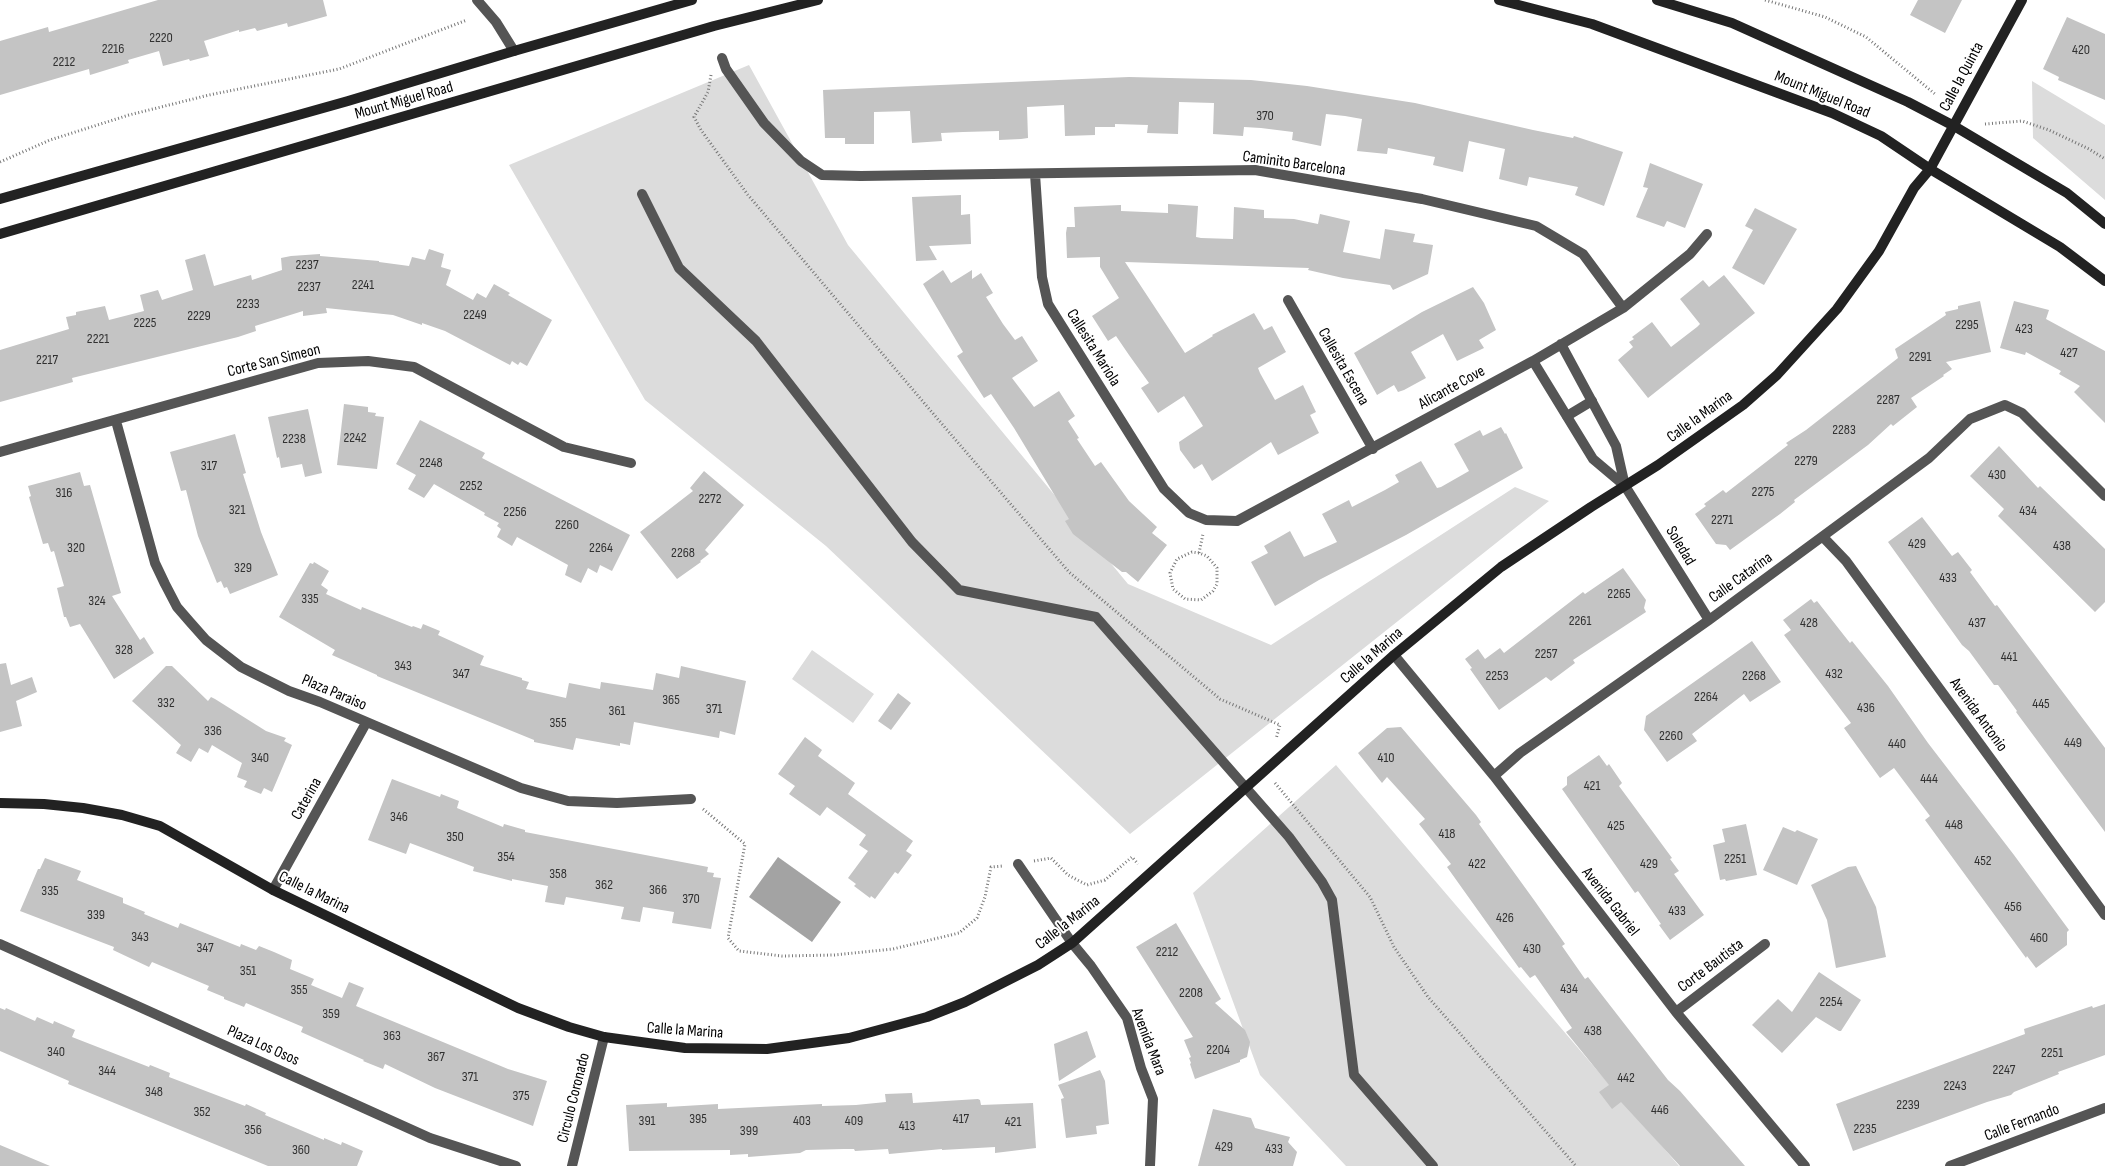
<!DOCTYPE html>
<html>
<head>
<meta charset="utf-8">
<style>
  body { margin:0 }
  canvas { display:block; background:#fff }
</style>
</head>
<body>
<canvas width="2105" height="1166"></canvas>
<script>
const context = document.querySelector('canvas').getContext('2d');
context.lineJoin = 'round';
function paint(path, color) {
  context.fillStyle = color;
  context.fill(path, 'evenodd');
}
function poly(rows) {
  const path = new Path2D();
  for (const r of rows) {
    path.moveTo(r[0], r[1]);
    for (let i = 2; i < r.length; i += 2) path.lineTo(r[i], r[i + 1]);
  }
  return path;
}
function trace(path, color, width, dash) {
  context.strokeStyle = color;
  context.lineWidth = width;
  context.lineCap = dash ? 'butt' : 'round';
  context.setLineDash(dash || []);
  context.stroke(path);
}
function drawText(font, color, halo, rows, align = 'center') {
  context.font = font + ' "Sofia Sans Condensed",sans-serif';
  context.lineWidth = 4;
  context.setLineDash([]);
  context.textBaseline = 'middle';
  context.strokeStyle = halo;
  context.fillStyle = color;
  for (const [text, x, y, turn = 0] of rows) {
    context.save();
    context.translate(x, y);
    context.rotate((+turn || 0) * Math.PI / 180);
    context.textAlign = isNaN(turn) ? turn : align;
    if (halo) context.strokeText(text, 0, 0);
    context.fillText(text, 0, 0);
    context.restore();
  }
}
paint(poly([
  [749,65,848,245,1128,584,1271,645,1515,487,1549,501,1130,834,826,546,645,400,509,165],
  [2032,81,2105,125,2105,200,2033,138],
  [812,650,874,694,853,723,792,679],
  [1336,765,1679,1166,1346,1166,1260,1075,1193,893]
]), '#dcdcdc');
paint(poly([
  [778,857,841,902,812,942,749,897]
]), '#a3a3a3');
paint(poly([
  [158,0,323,0,327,16,288,27,287,23,257,31,255,28,239,32,239,30,204,41,209,56,190,61,189,59,163,66,159,51,128,60,129,63,90,75,89,69,0,95,0,41,48,27,49,32],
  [1918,0,1962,0,1945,33,1910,15],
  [2067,17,2105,34,2105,100,2058,80,2059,77,2043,69],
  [1129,77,1251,80,1307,86,1415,103,1533,130,1573,138,1574,136,1623,152,1604,206,1575,195,1578,187,1529,177,1527,186,1499,179,1505,149,1469,141,1463,172,1433,165,1435,157,1388,148,1387,154,1357,151,1362,119,1345,116,1326,114,1321,146,1292,140,1293,132,1261,128,1244,127,1243,136,1213,134,1214,103,1179,102,1178,134,1147,133,1148,125,1115,124,1115,127,1095,127,1095,135,1065,136,1064,105,1027,107,1028,138,1021,139,999,140,999,131,963,132,941,133,942,141,912,143,910,111,874,112,874,144,845,144,845,138,825,138,823,90],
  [1650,163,1703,184,1685,228,1667,221,1664,227,1636,217,1648,188,1643,187],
  [961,195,961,215,970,214,971,244,929,246,937,260,916,261,912,197],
  [1168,204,1198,206,1196,237,1201,238,1233,239,1234,207,1264,210,1264,218,1294,219,1318,224,1320,214,1350,221,1343,252,1359,255,1380,259,1385,229,1415,234,1413,242,1433,245,1428,274,1393,290,1390,285,1343,278,1308,270,1309,268,1125,262,1185,353,1213,336,1212,335,1254,313,1264,330,1272,326,1286,352,1258,368,1260,373,1275,400,1303,385,1316,412,1310,415,1319,433,1278,455,1271,442,1212,481,1202,464,1194,469,1180,450,1179,442,1203,426,1184,396,1158,413,1141,388,1149,383,1129,355,1116,336,1108,341,1092,316,1119,298,1100,267,1100,257,1067,258,1066,233,1067,227,1075,227,1074,207,1121,205,1121,211,1168,213],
  [1755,208,1797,229,1764,285,1732,268,1753,230,1745,226],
  [429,249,444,254,441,267,451,270,446,285,473,300,477,293,486,298,494,284,510,293,508,295,552,320,527,366,520,362,518,365,512,361,510,365,445,331,422,323,422,325,393,315,326,308,327,313,303,316,303,311,255,326,256,331,238,337,72,378,73,382,0,402,0,350,69,329,66,317,76,315,76,312,105,306,109,320,144,311,140,295,158,290,162,300,193,290,185,260,205,254,214,286,251,275,252,280,282,270,281,258,291,256,320,254,320,256,379,261,379,262,409,266,412,257,425,260],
  [943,270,951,283,972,270,972,279,981,273,993,293,986,297,1003,324,1015,340,1022,336,1038,361,1012,378,1034,407,1059,391,1075,416,1068,421,1079,438,1077,439,1095,466,1101,462,1129,501,1157,527,1152,533,1167,545,1138,582,1126,572,1122,572,1073,534,1065,521,1069,519,1014,428,991,394,984,398,957,356,963,352,923,284],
  [1724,275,1755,313,1648,398,1618,360,1633,347,1629,342,1634,339,1632,337,1652,322,1671,347,1697,327,1700,324,1680,299,1703,280,1709,287],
  [1473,287,1484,303,1496,330,1479,340,1484,348,1457,361,1443,334,1411,352,1426,378,1404,390,1398,392,1394,385,1377,395,1354,353,1422,312],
  [1980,301,1991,352,1946,362,1952,369,1943,375,1944,376,1911,398,1917,407,1893,426,1891,424,1868,445,1794,500,1795,502,1780,514,1730,550,1726,545,1716,544,1695,514,1706,506,1704,504,1723,490,1726,493,1788,445,1786,443,1806,430,1898,358,1895,349,1946,315,1945,312,1958,309,1958,306],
  [2014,301,2049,310,2046,319,2105,351,2105,423,2074,392,2080,386,2059,374,2061,371,2026,352,2025,355,2000,348],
  [344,404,368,407,368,412,376,413,375,416,384,417,377,469,337,465],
  [308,409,322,473,305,477,302,464,281,468,279,457,277,458,268,417],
  [420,420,485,453,482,458,630,535,612,571,600,565,597,573,588,568,581,583,565,575,568,565,517,537,512,546,497,537,501,529,497,526,499,523,484,515,485,513,434,484,424,498,408,489,416,475,396,464],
  [1501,427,1505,434,1506,433,1523,468,1406,535,1319,580,1275,606,1251,562,1268,553,1264,546,1290,531,1304,557,1337,542,1322,514,1349,500,1352,507,1385,490,1399,482,1395,475,1421,461,1437,488,1441,487,1469,471,1454,444,1480,430,1483,436],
  [235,434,246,473,243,474,261,532,278,575,230,594,227,587,224,588,221,581,217,583,198,536,186,490,181,491,170,452],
  [1999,446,2038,488,2040,486,2105,549,2105,602,2095,612,1998,516,2004,509,1970,476],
  [704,471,744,505,705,550,709,554,700,561,701,562,677,579,640,532,693,491,690,488],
  [80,472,84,486,90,485,121,593,112,596,140,640,144,637,154,653,114,679,80,624,70,627,66,617,64,617,57,588,64,586,54,551,51,552,48,543,43,544,29,497,31,496,28,486],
  [1922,517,1952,556,1958,552,1972,570,1970,572,1995,606,1997,605,2105,748,2105,832,2016,712,2017,711,1998,685,1994,685,1969,651,1962,645,1888,542],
  [314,562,329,571,321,585,328,590,326,594,361,610,362,607,412,627,413,626,421,629,423,624,440,631,438,635,484,656,480,665,522,678,522,680,529,682,526,689,566,698,569,683,600,689,601,682,653,690,656,673,679,678,681,666,746,681,735,735,720,731,719,738,634,722,630,745,620,743,620,746,576,738,573,750,534,742,534,740,377,676,377,675,332,655,335,650,279,617,310,563,313,564],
  [1623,568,1646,600,1644,608,1646,612,1573,660,1575,663,1551,681,1546,677,1499,710,1470,669,1472,668,1465,659,1478,649,1485,659,1500,648,1504,653,1583,592,1585,594],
  [1811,599,1814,603,1817,601,1850,643,1852,641,1888,686,1928,743,2014,855,2069,930,2067,932,2067,945,2036,968,2027,956,2026,958,1925,820,1930,816,1894,768,1880,778,1844,728,1851,723,1784,635,1791,630,1783,620],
  [1752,641,1781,682,1750,702,1744,694,1692,734,1697,741,1667,762,1644,730,1646,716],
  [6,663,11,685,32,677,37,692,16,701,22,726,0,732,0,664],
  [166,666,172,666,208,701,211,697,215,699,266,731,286,738,284,741,292,745,272,792,264,788,261,794,244,787,247,781,237,777,242,763,212,745,208,753,199,748,191,762,176,753,181,745,132,701],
  [898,693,911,703,891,730,878,721],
  [1401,727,1476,815,1481,822,1479,824,1534,900,1565,944,1562,946,1585,979,1588,977,1668,1080,1680,1091,1745,1166,1680,1166,1621,1102,1612,1109,1599,1092,1609,1085,1566,1032,1572,1028,1535,975,1530,978,1521,967,1519,968,1447,867,1451,864,1419,824,1425,819,1387,777,1382,783,1358,753,1387,728],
  [805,737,822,750,818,756,855,783,848,794,913,841,906,851,912,855,898,874,895,872,875,899,871,896,870,898,854,886,856,884,848,878,868,851,859,845,866,835,827,807,820,816,789,794,795,786,778,774],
  [1599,755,1607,766,1609,764,1622,783,1619,786,1672,858,1670,859,1679,871,1674,874,1704,915,1670,940,1659,925,1661,924,1638,891,1635,893,1562,789,1567,785,1567,777],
  [392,779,440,797,441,794,459,801,457,808,503,827,504,824,525,830,525,832,708,867,707,872,714,873,713,877,721,878,711,929,672,923,674,912,643,907,640,922,621,919,624,907,566,897,564,905,545,902,548,886,512,879,512,881,473,871,474,867,410,843,406,854,368,840],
  [1746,824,1757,875,1726,881,1725,879,1720,880,1713,845,1725,842,1722,829],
  [1783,827,1795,832,1797,830,1818,839,1797,885,1763,870],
  [45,858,81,871,77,880,123,898,123,903,145,912,144,914,178,928,180,923,240,947,241,944,256,950,259,946,274,952,292,960,290,969,314,979,311,985,342,998,349,982,364,988,356,1006,508,1069,547,1081,533,1126,435,1088,385,1064,383,1069,363,1061,364,1060,301,1032,303,1027,246,1003,244,1007,224,999,224,997,207,990,209,986,152,962,149,967,113,950,114,947,20,911,38,869,40,869],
  [1856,866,1876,907,1886,957,1836,968,1827,920,1811,885,1848,867],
  [1176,923,1221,999,1215,1003,1245,1030,1250,1042,1247,1057,1240,1060,1240,1062,1195,1079,1190,1064,1191,1063,1189,1058,1191,1057,1184,1040,1193,1037,1136,947],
  [1819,972,1861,1000,1841,1031,1839,1031,1816,1017,1782,1053,1752,1025,1778,999,1792,1012],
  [2105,1004,2105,1055,2058,1072,2059,1074,2014,1092,2011,1095,1987,1102,1853,1151,1836,1104,2025,1034,2024,1029,2092,1006,2093,1008],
  [0,1008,5,1010,6,1008,35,1021,37,1017,53,1024,54,1021,75,1030,72,1037,149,1067,150,1065,170,1073,169,1077,245,1106,246,1104,266,1113,265,1115,324,1140,324,1138,341,1145,342,1142,363,1151,357,1166,268,1166,68,1084,69,1081,0,1051],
  [1087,1031,1096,1057,1059,1081,1054,1044],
  [1100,1070,1105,1081,1109,1124,1096,1126,1097,1134,1066,1138,1061,1099,1064,1098,1058,1085],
  [912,1093,913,1103,978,1099,980,1100,981,1105,1033,1103,1036,1148,995,1153,995,1147,942,1150,942,1149,889,1154,888,1149,855,1151,854,1149,844,1149,806,1150,800,1153,748,1157,748,1154,730,1155,730,1150,629,1151,626,1105,667,1103,667,1107,718,1104,718,1109,822,1104,822,1106,856,1105,886,1102,885,1094],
  [1213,1109,1251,1118,1255,1128,1290,1137,1288,1142,1297,1152,1293,1166,1198,1166],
  [0,1145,50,1166,0,1166]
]), '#c4c4c4');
trace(poly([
  [1765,0,1825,17,1866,37,1935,94],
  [711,75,708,92,694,117,701,130,748,195,936,417,1069,572,1220,699,1280,725,1276,739],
  [1985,124,2022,121,2049,130,2089,149,2105,159],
  [0,162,50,140,129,115,209,95,339,69,467,20],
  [1199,553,1192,552,1177,559,1170,573,1173,589,1185,599,1201,600,1213,591,1217,584,1217,568,1207,556,1199,553,1203,534],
  [1275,783,1370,897,1394,947,1428,997,1576,1166],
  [703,809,745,844,728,938,739,951,782,956,834,955,893,949,959,933,977,918,985,897,991,867,1003,866],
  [1034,861,1051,858,1068,875,1087,885,1105,880,1132,857,1138,864]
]), '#777', 3, [1, 2.5]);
trace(poly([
  [477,0,496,22,514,51],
  [722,58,726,69,764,123,801,161,822,175,861,176],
  [642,194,679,268,756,341,912,542,959,590,1096,617,1289,837,1322,882,1332,900,1354,1075,1433,1166],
  [1567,416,1592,401],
  [1018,864,1072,943]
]), '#555', 10);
trace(poly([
  [1035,174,1042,277,1048,304,1164,489,1189,513,1206,520,1237,521,1533,361,1623,308,1690,254,1707,234],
  [861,176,1255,170,1422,199,1536,226,1583,254,1623,308],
  [1288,300,1373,449],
  [1561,344,1616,446,1625,486,1709,620],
  [1533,361,1593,459,1625,486],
  [116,421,155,563,165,584,177,607,190,622,206,640,241,667,289,691,320,702,521,788,568,801,617,803,691,799],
  [0,452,318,363,368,361,414,367,564,447,631,463],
  [1823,537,1846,561,2105,915],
  [1394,655,1494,776,1676,1012,1805,1166],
  [1494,776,1520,753,1709,620,1929,458,1970,419,2005,405,2022,413,2105,496],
  [273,890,366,723],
  [1072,943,1091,966,1127,1018,1141,1068,1153,1099,1150,1166],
  [0,944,430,1138,516,1166],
  [1676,1012,1765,944],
  [572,1166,604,1037],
  [1950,1166,2105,1108]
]), '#555', 10);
trace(poly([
  [1499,0,1592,24,1832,113,1881,136,1930,169,2060,247,2105,281],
  [1657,0,1732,23,1908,102,1954,126,2067,193,2105,224],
  [0,199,348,101,514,51,692,0],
  [0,234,714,26,818,0],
  [0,803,44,804,83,808,122,815,160,826,273,890,518,1008,569,1027,604,1037,685,1048,767,1049,849,1038,927,1017,965,1002,1038,965,1072,943,1394,655,1501,567,1591,507,1658,465,1743,405,1777,375,1837,309,1879,251,1914,188,1930,169,2022,0]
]), '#222', 10);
drawText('14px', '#313131', null, [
  ["2220",161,38],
  ["2216",113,49],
  ["420",2081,50],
  ["2212",64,62],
  ["370",1265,116],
  ["2237",307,265],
  ["2241",363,285],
  ["2237",309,287],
  ["2233",248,304],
  ["2249",475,315],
  ["2229",199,316],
  ["2225",145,323],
  ["2295",1967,325],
  ["423",2024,329],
  ["2221",98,339],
  ["427",2069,353],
  ["2291",1920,357],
  ["2217",47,360],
  ["2287",1888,400],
  ["2283",1844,430],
  ["2242",355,438],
  ["2238",294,439],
  ["2279",1806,461],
  ["2248",431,463],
  ["317",209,466],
  ["430",1997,475],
  ["2252",471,486],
  ["2275",1763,492],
  ["316",64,493],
  ["2272",710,499],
  ["321",237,510],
  ["434",2028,511],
  ["2256",515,512],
  ["2271",1722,520],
  ["2260",567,525],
  ["429",1917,544],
  ["438",2062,546],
  ["320",76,548],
  ["2264",601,548],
  ["2268",683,553],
  ["329",243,568],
  ["433",1948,578],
  ["2265",1619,594],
  ["335",310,599],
  ["324",97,601],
  ["2261",1580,621],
  ["428",1809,623],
  ["437",1977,623],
  ["328",124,650],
  ["2257",1546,654],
  ["441",2009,657],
  ["343",403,666],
  ["347",461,674],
  ["432",1834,674],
  ["2253",1497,676],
  ["2268",1754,676],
  ["2264",1706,697],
  ["365",671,700],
  ["332",166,703],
  ["445",2041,704],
  ["436",1866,708],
  ["371",714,709],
  ["361",617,711],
  ["355",558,723],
  ["336",213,731],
  ["2260",1671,736],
  ["449",2073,743],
  ["440",1897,744],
  ["340",260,758],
  ["410",1386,758],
  ["444",1929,779],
  ["421",1592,786],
  ["346",399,817],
  ["448",1954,825],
  ["425",1616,826],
  ["418",1447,834],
  ["350",455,837],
  ["354",506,857],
  ["2251",1735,859],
  ["452",1983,861],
  ["422",1477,864],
  ["429",1649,864],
  ["358",558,874],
  ["362",604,885],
  ["366",658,890],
  ["335",50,891],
  ["370",691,899],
  ["456",2013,907],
  ["433",1677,911],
  ["339",96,915],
  ["426",1505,918],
  ["343",140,937],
  ["460",2039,938],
  ["347",205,948],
  ["430",1532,949],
  ["2212",1167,952],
  ["351",248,971],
  ["434",1569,989],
  ["355",299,990],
  ["2208",1191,993],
  ["2254",1831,1002],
  ["359",331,1014],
  ["438",1593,1031],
  ["363",392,1036],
  ["2204",1218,1050],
  ["340",56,1052],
  ["2251",2052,1053],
  ["367",436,1057],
  ["2247",2004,1070],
  ["344",107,1071],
  ["371",470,1077],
  ["442",1626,1078],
  ["2243",1955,1086],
  ["348",154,1092],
  ["375",521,1096],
  ["2239",1908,1105],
  ["446",1660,1110],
  ["352",202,1112],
  ["395",698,1119],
  ["417",961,1119],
  ["391",647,1121],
  ["403",802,1121],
  ["409",854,1121],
  ["421",1013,1122],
  ["413",907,1126],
  ["2235",1865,1129],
  ["356",253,1130],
  ["399",749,1131],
  ["429",1224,1147],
  ["433",1274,1149],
  ["360",301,1150]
]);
drawText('16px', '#000', '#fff', [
  ["Calle la Quinta",1962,77,-62],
  ["Mount Miguel Road",1822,95,22],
  ["Mount Miguel Road",404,101,-16],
  ["Caminito Barcelona",1294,164,8],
  ["Callesita Mariola",1093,348,58],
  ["Corte San Simeon",274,361,-14],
  ["Callesita Escena",1343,367,60],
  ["Alicante Cove",1452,388,-29],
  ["Calle la Marina",1700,417,-36],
  ["Soledad",1680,546,59],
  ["Calle Catarina",1741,578,-36],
  ["Calle la Marina",1372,656,-41],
  ["Plaza Paraiso",334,693,23],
  ["Avenida Antonio",1978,715,54],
  ["Caterina",307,799,-61],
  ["Calle la Marina",314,893,26],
  ["Avenida Gabriel",1610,902,52],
  ["Calle la Marina",1068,923,-38],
  ["Corte Bautista",1711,966,-37],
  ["Calle la Marina",685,1031,4],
  ["Avenida Mara",1148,1042,69],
  ["Plaza Los Osos",263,1046,24],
  ["Circulo Coronado",574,1098,-76],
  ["Calle Fernando",2022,1123,-21]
]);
</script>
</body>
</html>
